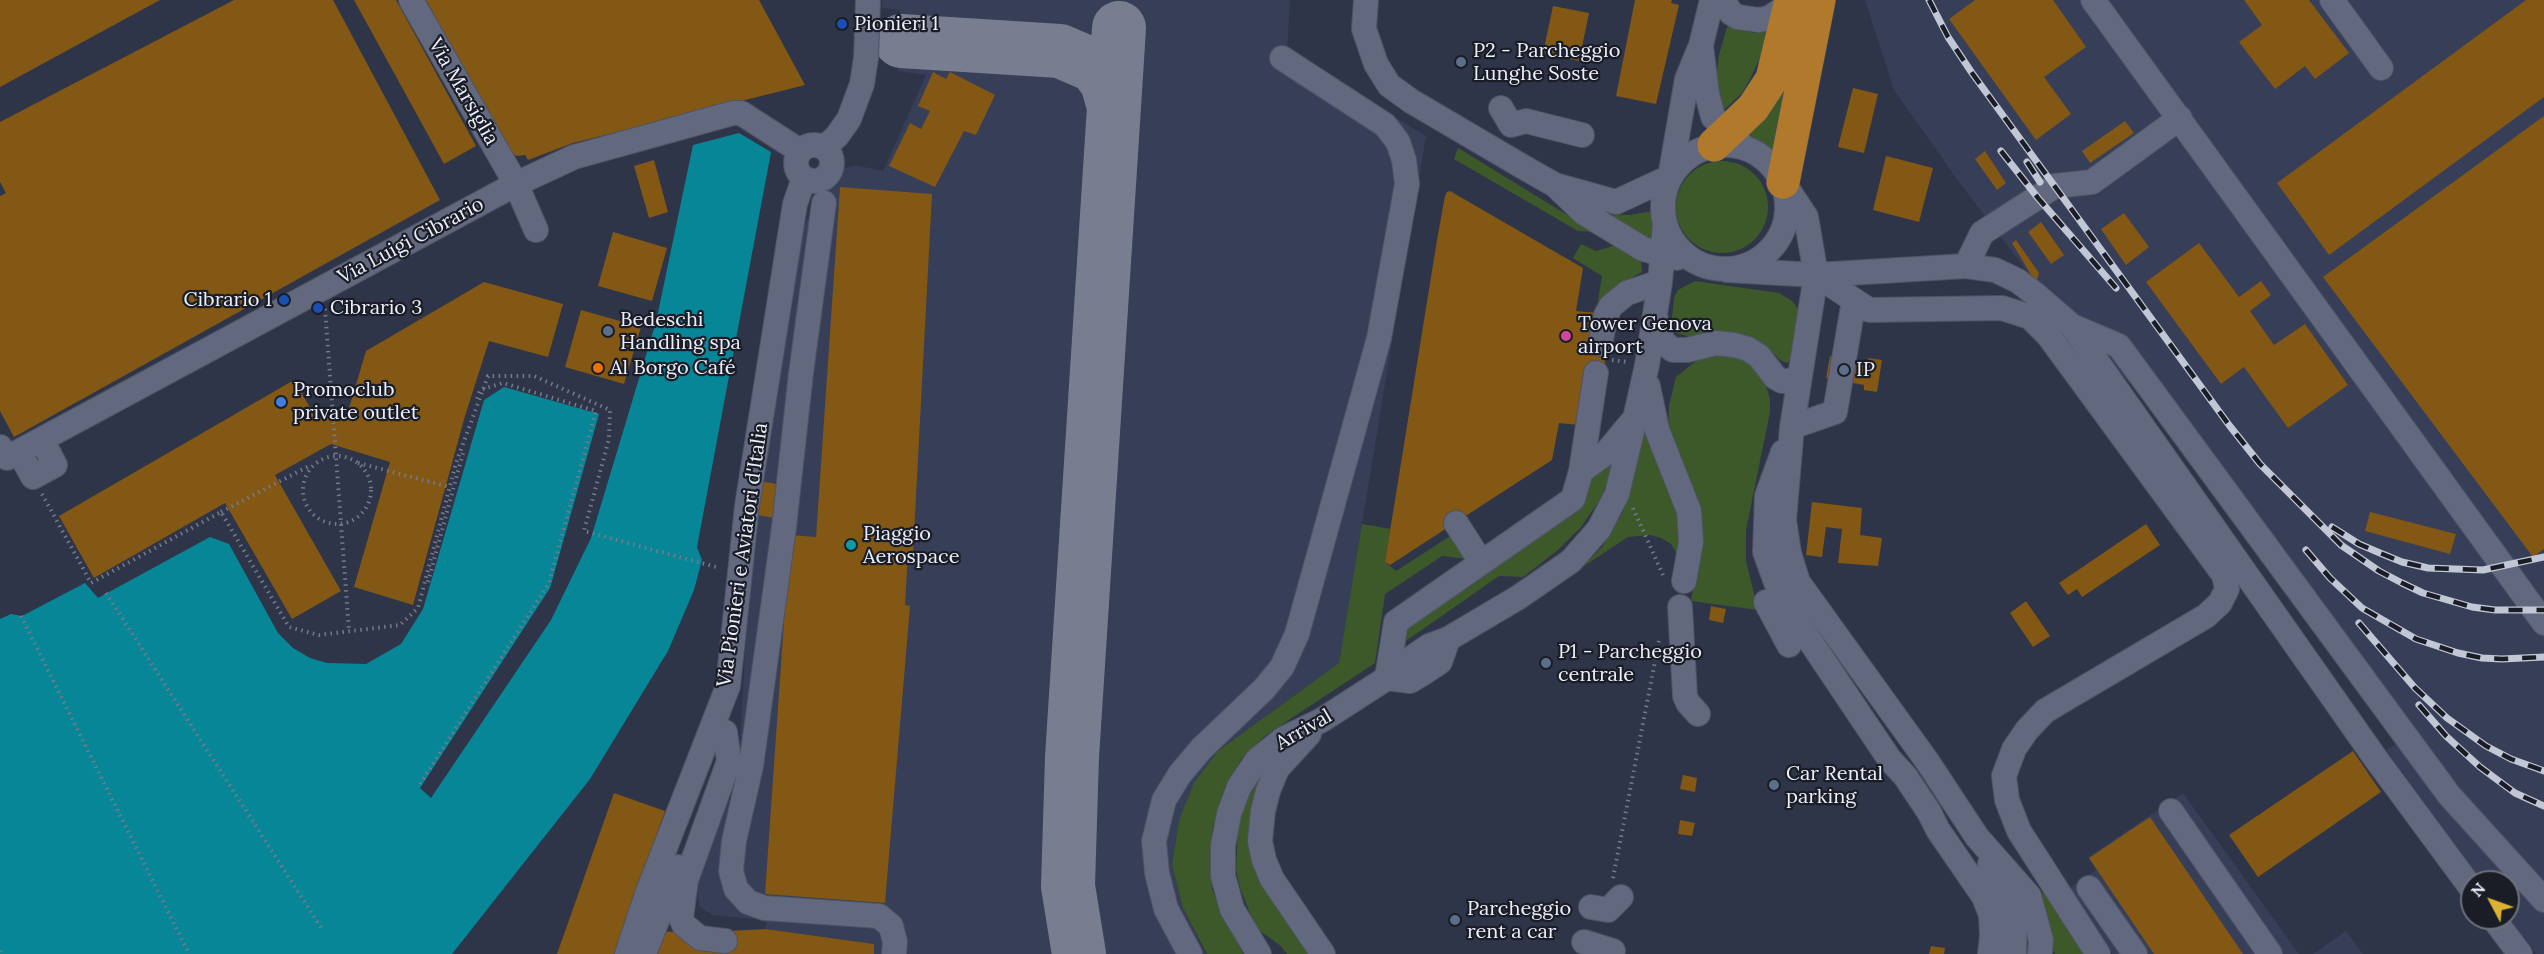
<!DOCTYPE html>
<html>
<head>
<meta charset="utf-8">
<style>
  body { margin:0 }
  #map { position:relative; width:2544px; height:954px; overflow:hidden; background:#2e3549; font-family:Lora,serif }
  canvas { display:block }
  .north { position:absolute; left:2460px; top:870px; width:60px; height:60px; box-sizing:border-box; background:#1a1d26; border:2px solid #6d717c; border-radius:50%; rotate:311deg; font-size:16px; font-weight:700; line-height:24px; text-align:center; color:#eaeffc }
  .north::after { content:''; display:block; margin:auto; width:21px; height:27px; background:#dcb233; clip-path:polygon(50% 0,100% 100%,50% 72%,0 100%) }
</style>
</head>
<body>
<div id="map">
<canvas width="2544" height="954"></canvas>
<div class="north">N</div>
</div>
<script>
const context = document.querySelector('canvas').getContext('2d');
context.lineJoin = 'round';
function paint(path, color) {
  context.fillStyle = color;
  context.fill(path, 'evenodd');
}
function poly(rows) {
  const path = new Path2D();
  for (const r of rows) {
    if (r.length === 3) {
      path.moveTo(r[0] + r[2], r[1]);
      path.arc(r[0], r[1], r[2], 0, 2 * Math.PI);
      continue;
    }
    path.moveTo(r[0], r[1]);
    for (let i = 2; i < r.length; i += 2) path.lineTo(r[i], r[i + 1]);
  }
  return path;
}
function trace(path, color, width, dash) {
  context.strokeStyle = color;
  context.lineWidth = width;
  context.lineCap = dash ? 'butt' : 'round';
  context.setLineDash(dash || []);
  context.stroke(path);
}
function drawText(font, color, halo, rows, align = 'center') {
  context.font = font + ' Lora,serif';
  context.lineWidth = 4.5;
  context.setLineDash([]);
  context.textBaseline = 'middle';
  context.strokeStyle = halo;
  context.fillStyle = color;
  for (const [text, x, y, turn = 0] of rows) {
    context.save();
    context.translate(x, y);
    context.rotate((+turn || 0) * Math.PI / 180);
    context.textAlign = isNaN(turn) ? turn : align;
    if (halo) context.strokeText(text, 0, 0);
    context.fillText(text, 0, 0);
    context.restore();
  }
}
paint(poly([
  [882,0,1290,0,1287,52,1426,136,1339,663,1218,751,1179,820,1172,865,1183,908,1206,954,874,954,874,944,766,929,766,920,712,915,699,906,697,886,700,854,720,799,737,799,750,560,803,228,826,184,837,171,855,165,883,171,926,75,898,71,900,10,882,8],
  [1865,0,2544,0,2544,954,2536,954,2508,916,2508,882,2483,882,2386,750,2396,744,2147,401,2036,283,1961,185,1894,90],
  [2183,793,2299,954,2112,954,2069,888,2096,870,2088,857],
  [2346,931,2363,954,2313,954]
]), '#363e58');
paint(poly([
  [1728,24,1753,33,1769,29,1761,56,1751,77,1742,93,1722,112,1716,82,1719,55],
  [1798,37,1779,155,1741,135],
  [1458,148,1595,232,1578,231,1454,159],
  [1722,207,46],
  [1652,211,1655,233,1653,240,1603,214,1630,215],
  [1581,244,1596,251,1617,245,1641,261,1642,272,1613,288,1607,294,1602,308,1597,307,1602,276,1573,258],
  [1695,281,1779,293,1792,301,1799,310,1793,357,1787,363,1780,360,1772,352,1746,335,1728,332,1695,338,1676,333,1671,328,1674,298,1678,290],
  [1716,354,1740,358,1751,365,1765,382,1770,399,1770,412,1746,530,1746,561,1758,610,1691,601,1702,538,1668,428,1669,406,1676,377,1701,357],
  [1648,430,1678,513,1682,534,1678,555,1671,544,1661,538,1650,535,1628,537,1581,568,1602,547,1623,512,1641,433],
  [1611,460,1609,479,1599,501,1581,527,1558,550,1523,577,1499,576,1403,643,1409,620],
  [1362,524,1391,529,1385,562,1396,571,1452,535,1468,559,1442,556,1385,594,1375,663,1266,735,1242,758,1224,789,1213,826,1210,861,1212,889,1243,954,1207,954,1183,908,1172,865,1179,820,1194,783,1218,751,1339,663],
  [1268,766,1251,832,1314,954,1287,954,1281,946,1256,928,1240,888,1236,869,1238,831,1245,801],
  [2043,888,2084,954,2055,954,2054,952,2049,940,2042,898]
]), '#3d592a');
paint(poly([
  [739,133,771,152,697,547,702,560,694,590,668,651,590,779,452,954,0,954,0,619,11,614,22,616,85,583,98,598,210,537,229,544,278,633,293,648,310,658,327,663,366,664,401,644,423,609,484,400,504,387,599,414,550,588,420,788,431,798,551,620,591,538,656,322,693,145]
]), '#078697');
trace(poly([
  [901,41,1060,51,1095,66,1107,82,1114,107,1119,28],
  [1079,954,1068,886,1072,757,1114,107]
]), '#787e8f', 54);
paint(poly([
  [0,0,160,0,0,87],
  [234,0,333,0,440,200,14,437,0,411,0,196,6,193,0,182,0,122],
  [354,0,396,0,476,146,444,164],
  [426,0,759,0,805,85,573,143,528,160,525,155,517,156,511,153],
  [1635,0,1672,0,1671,3,1679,5,1656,104,1616,96],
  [1975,0,2053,0,2086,47,2044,77,2071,114,2036,140,1949,19],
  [2244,0,2309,0,2349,53,2315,79,2305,66,2275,89,2239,42,2262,25],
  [2526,0,2544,0,2544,97,2329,255,2277,183],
  [1553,6,1589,13,1579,61,1543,53],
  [933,72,946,79,950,72,995,95,976,135,964,131,935,187,889,166,910,123,921,129,930,111,918,106],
  [1853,88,1878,94,1864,153,1838,147],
  [2544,116,2544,549,2533,557,2323,277],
  [2125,121,2134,133,2090,163,2082,151],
  [1985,151,2006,183,1997,190,1975,159],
  [1886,156,1933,168,1919,222,1873,210],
  [654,160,668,212,649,218,634,166],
  [840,187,932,194,913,553,908,553,905,605,910,606,885,903,765,894,790,535,816,537],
  [1450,191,1583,268,1576,311,1598,313,1608,346,1603,373,1579,425,1559,423,1552,460,1390,565,1385,562,1437,240,1445,196,1447,192],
  [2124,213,2149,247,2126,265,2101,229],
  [2041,222,2064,255,2051,264,2028,232],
  [613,232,667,248,652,301,598,286],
  [2016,240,2039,273,2036,283,2012,243],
  [2199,243,2239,297,2261,281,2271,295,2250,311,2274,345,2305,324,2348,385,2288,428,2244,367,2221,384,2146,282],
  [484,282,563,304,548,357,489,341,465,416,413,605,354,587,390,462,331,444,275,475,341,591,292,619,225,503,94,578,59,516,294,380,316,418,347,415,366,351],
  [581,310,641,327,624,384,565,367],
  [1830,356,1868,363,1868,358,1882,360,1877,392,1864,390,1864,385,1826,378],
  [761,481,781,485,775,518,756,515],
  [1812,502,1862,508,1860,535,1882,538,1878,566,1838,563,1842,529,1826,527,1822,557,1806,555],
  [2370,512,2456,534,2450,554,2365,531],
  [2146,524,2160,545,2082,597,2077,589,2068,595,2059,583],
  [2026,601,2050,636,2033,647,2010,613],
  [1711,606,1726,609,1723,623,1709,620],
  [2353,751,2381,792,2258,877,2229,835],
  [1683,775,1697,778,1695,792,1680,789],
  [614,793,665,811,614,954,557,954],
  [2150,817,2243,954,2154,954,2089,858],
  [1680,820,1695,823,1692,836,1678,834],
  [766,929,874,944,874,954,657,954,658,931,690,933],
  [1931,946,1945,948,1944,954,1929,954]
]), '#835714');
const minor = poly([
  [411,0,516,184,536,230],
  [1366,0,1364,29,1376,64,1389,85,1411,101,1525,168,1555,185,1616,202,1670,177],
  [1723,0,1731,13,1738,17,1759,20,1769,18,1790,4],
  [2093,0,2544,623],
  [2332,0,2381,68],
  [1701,46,1707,94,1713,117,1740,143],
  [1501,108,1511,125,1526,121,1582,135],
  [1725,207,62],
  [814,163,18],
  [824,148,837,136,849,119,862,84,866,58,868,0],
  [1670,177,1687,79,1701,45,1712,0],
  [1783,182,1806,217,1816,275,1792,427,1784,520,1789,553,1798,582,1927,761,1977,837,2029,896,2041,940,2040,954],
  [1557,187,1584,213,1643,249,1677,258],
  [824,203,801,373,784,527,751,766,734,841,731,871,736,889,748,902,764,908,879,916,891,926,895,942,894,954],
  [1966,266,1982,233,2055,186,2092,182,2180,118],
  [1727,270,1816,275,1966,266,1995,270,2018,281,2035,294,2072,326,2376,759,2472,889],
  [1816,275,1869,310,2002,308,2030,317,2048,335,2224,575,2227,589,2220,603,2206,616,2045,711,2027,730,2014,749,2004,776,2007,800,2019,831,2098,954],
  [1655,316,1663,342,1673,350,1687,350,1716,343,1734,345,1748,349,1759,356,1775,377,1782,381,1790,381,1800,376],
  [2072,326,2119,346,2449,795,2544,900],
  [1600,344,1606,315,1611,306,1627,293,1660,282],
  [1648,386,1657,430,1689,511,1691,542,1684,581],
  [1792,427,1835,412,1854,300],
  [0,447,7,458,516,184,574,157,733,113,741,113,800,151],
  [19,452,33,477,55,465,42,440],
  [1783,452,1767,496,1765,552,1782,599,1890,760,1905,776,1929,812,1938,830,1984,897,1991,915,1992,936,1990,954],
  [1581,471,1606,453,1631,423],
  [1456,523,1481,562],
  [1766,602,1789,645],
  [1680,607,1685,696,1688,703,1698,714],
  [1387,678,1396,622,1573,499,1581,471,1596,373],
  [1387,678,1410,681,1425,672,1440,662,1448,639],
  [1309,734,1277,769,1268,791,1263,811,1260,841,1264,860,1272,879,1323,954],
  [2171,811,2270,954],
  [1990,864,2015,916,2014,954],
  [2089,888,2135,954],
  [1591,907,1608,910,1621,897],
  [2493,918,2520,954],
  [725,941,700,938,684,925,681,918,686,880,729,761,725,732],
  [1584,942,1613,951],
  [627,954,647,894,728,686,747,506,791,229,795,204,804,178],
  [644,954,678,867],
  [1190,954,1166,909,1157,873,1154,841,1164,800,1180,774,1202,748,1264,689,1282,667,1297,634,1379,338,1407,184,1404,160,1398,142,1385,125,1282,58],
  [1259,954,1232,909,1223,876,1223,846,1229,814,1239,787,1257,760,1283,739,1322,720,1387,678,1400,666,1429,646,1448,639,1519,597,1571,561,1599,529,1617,494,1635,419,1647,365,1660,282,1665,224]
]);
const highway = poly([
  [1714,145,1753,108,1772,79,1791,0],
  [1783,182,1819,0]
]);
trace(minor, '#4e5364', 26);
trace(highway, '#4e5364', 34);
trace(poly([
  [325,309,349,631],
  [1612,360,1628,362],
  [337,490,34],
  [358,463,450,487],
  [42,494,91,583,221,512,289,627,319,635,400,625,418,608,456,463,488,376,534,376,610,410,609,439,584,531,720,568],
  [1633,508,1663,575],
  [221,512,311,465],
  [428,582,463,453],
  [106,593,322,929],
  [21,616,189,954],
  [420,784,549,583,596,411,503,383,480,390,476,402],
  [1613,878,1659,641],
  [0,951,2,954]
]), '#757b8c', 4, [1.5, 4.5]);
trace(minor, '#62697f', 24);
trace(highway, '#b0792c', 33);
const rail = poly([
  [1929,0,1948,37,1972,73,2229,425,2260,464,2341,545,2379,571,2402,583,2423,593,2472,607,2495,610,2544,610],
  [2001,151,2038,198,2116,288],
  [2027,162,2040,182],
  [2332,527,2359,544,2380,553,2402,562,2428,568,2483,570,2544,557],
  [2306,550,2330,578,2362,608,2416,639,2458,653,2482,658,2502,659,2544,657],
  [2359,623,2415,688,2447,718,2486,746,2511,759,2544,771],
  [2419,705,2446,736,2480,767,2515,793,2544,806]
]);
trace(rail, '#c1c7d5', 7);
trace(rail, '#1a1d26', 4.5, [14]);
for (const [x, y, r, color] of [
  [842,24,6,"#1a4fb4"],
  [1461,62,6,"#5c6f8a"],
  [284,300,6,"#1a4fb4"],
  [318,308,6,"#1a4fb4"],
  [608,331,6,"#5c6f8a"],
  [1566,336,6,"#d1479c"],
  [598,368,6,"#e8710a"],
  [1844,370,6,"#5c6f8a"],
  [281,402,6,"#3f7fe0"],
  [851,545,6,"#0f9aa8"],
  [1546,663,6,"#5c6f8a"],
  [1774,785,6,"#5c6f8a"],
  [1455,920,6,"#5c6f8a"]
]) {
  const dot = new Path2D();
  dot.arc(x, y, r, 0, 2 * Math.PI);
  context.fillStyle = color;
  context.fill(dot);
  trace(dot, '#1a1d26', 2);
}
drawText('20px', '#eaeffc', '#1a1d26', [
  ["Pionieri 1",854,24],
  ["P2 - Parcheggio",1473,51],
  ["Lunghe Soste",1473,74],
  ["Cibrario 1",272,300,"right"],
  ["Cibrario 3",330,308],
  ["Bedeschi",620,320],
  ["Handling spa",620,343],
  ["Tower Genova",1578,324],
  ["airport",1578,347],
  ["Al Borgo Café",610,368],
  ["IP",1856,370],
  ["Promoclub",293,390],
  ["private outlet",293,413],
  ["Piaggio",863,534],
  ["Aerospace",863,557],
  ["P1 - Parcheggio",1558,652],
  ["centrale",1558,675],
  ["Car Rental",1786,774],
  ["parking",1786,797],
  ["Parcheggio",1467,909],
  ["rent a car",1467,932]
], 'left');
drawText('20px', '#eaeffc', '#1a1d26', [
  ["Via Marsiglia",463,92,60],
  ["Via Luigi Cibrario",411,241,-28],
  ["Via Pionieri e Aviatori d'Italia",743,555,-82],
  ["Arrival",1304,730,-30]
]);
</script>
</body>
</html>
